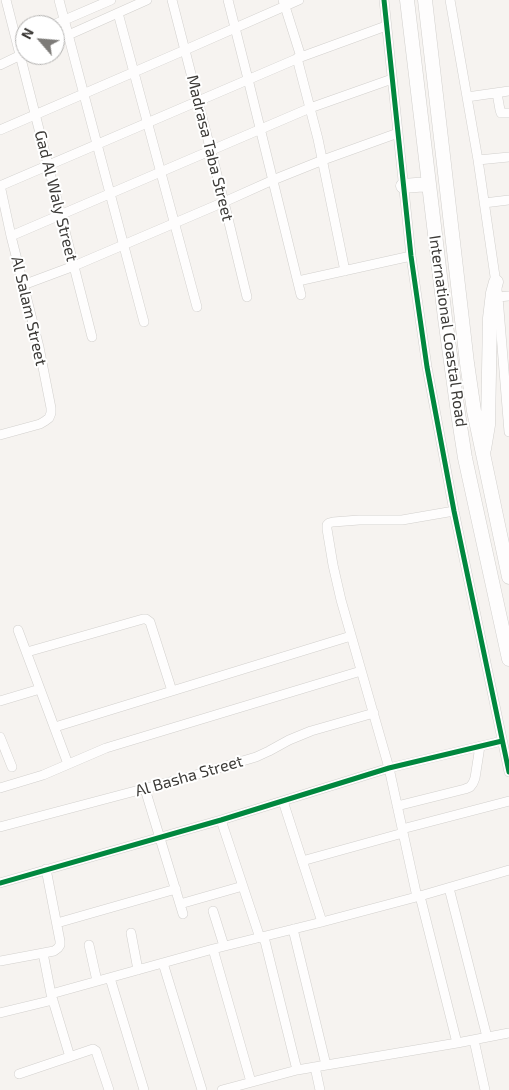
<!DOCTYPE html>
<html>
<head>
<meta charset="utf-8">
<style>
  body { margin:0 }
  #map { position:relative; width:509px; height:1090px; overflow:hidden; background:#f6f3f0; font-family:"Exo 2",sans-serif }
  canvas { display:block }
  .north { position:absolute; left:15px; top:15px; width:50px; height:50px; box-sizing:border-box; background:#fff; border:1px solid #b1b0af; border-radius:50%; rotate:297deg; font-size:14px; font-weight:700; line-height:20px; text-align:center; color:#3c3a37 }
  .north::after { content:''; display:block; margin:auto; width:18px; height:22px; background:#7d7b78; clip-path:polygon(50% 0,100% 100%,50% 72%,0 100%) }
</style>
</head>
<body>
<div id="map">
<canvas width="509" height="1090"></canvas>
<div class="north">N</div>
</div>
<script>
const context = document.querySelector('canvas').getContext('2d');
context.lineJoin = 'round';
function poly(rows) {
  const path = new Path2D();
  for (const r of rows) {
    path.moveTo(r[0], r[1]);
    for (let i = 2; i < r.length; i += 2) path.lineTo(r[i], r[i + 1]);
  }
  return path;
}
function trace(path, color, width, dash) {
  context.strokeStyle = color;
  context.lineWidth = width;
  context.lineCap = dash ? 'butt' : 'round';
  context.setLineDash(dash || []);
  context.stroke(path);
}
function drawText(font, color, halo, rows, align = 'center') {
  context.font = font + ' "Exo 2",sans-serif';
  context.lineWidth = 4;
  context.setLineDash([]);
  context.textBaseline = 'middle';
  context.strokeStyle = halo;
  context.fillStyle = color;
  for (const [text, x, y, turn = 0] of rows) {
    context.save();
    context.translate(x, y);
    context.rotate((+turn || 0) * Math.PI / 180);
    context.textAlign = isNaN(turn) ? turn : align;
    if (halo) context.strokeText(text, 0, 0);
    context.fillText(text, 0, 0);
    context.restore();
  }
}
const minor = poly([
  [6,0,92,337],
  [59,0,144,322],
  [172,0,224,202,247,297],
  [228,0,248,79,301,295],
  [283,0,301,57],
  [384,0,411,256,427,367,454,511,509,772],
  [450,0,478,160,498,297,509,432],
  [118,13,197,307],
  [53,25,111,0],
  [55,41,147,0],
  [297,58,318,139,345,271],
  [0,65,25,53],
  [497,93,500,110,501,113,509,113],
  [467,97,509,91],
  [0,130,185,50,299,0],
  [478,160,509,157],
  [0,185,11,236,39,347,51,408,51,413,49,418,45,421,40,424,0,435],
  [0,186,301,57,386,26],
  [484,203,509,200],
  [11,236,310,108,392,79],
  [298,281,411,256],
  [23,285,74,266,224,202,273,180,323,160,398,133],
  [498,297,509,296],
  [18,630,68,764],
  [27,652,143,619,146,619,150,622,172,691],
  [0,701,40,689],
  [55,727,351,636],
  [0,737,12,767],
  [0,788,43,775,106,748,361,671],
  [145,789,183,914],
  [283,801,322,922],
  [397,806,465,789,470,787,473,783,475,778,480,746],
  [221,820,260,938],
  [0,827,192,776,256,757,269,751,289,740,311,731,374,713],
  [402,829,509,801],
  [302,861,403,833],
  [0,883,221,820,389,768,502,741],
  [449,888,487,1037],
  [420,896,457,1043],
  [417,897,389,768,341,600,333,565,327,529,327,525,329,523,333,522,359,520,402,520,454,511],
  [180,904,243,886],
  [213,911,224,946],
  [57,923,176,889],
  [293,929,326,1065],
  [131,933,138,970],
  [264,937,297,1070],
  [89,945,97,981],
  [213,949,251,1082],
  [43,953,51,994,70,1057],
  [0,961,54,951,58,948,60,945,60,941,46,869],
  [163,963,202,1090],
  [110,978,144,1090],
  [51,994,213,949,322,922,420,896,509,870],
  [0,1013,53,1000],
  [474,1040,485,1090],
  [315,1067,320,1090],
  [19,1074,93,1049,96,1051,109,1090],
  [222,1090,297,1070,457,1043,509,1033]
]);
const highway = poly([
  [407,0,445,318,458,413,465,458,509,659],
  [425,0,467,363,474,411,509,577],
  [403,186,429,184],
  [484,449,488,425,490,318,493,293,496,282]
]);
trace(minor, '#d2d0cd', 10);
trace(highway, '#d2d0cd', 15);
trace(minor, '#fefdfd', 9);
trace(highway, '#fefdfd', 14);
trace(poly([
  [384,0,411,256,427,367,454,511,509,772],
  [0,883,221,820,389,768,502,741]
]), '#00873e', 5);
drawText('16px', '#3c3a37', '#fff', [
  ["Madrasa Taba Street",210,148,76],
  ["Gad Al Waly Street",56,196,76],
  ["Al Salam Street",29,311,77],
  ["International Coastal Road",448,331,82],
  ["Al Basha Street",189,776,-16]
]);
</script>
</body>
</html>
